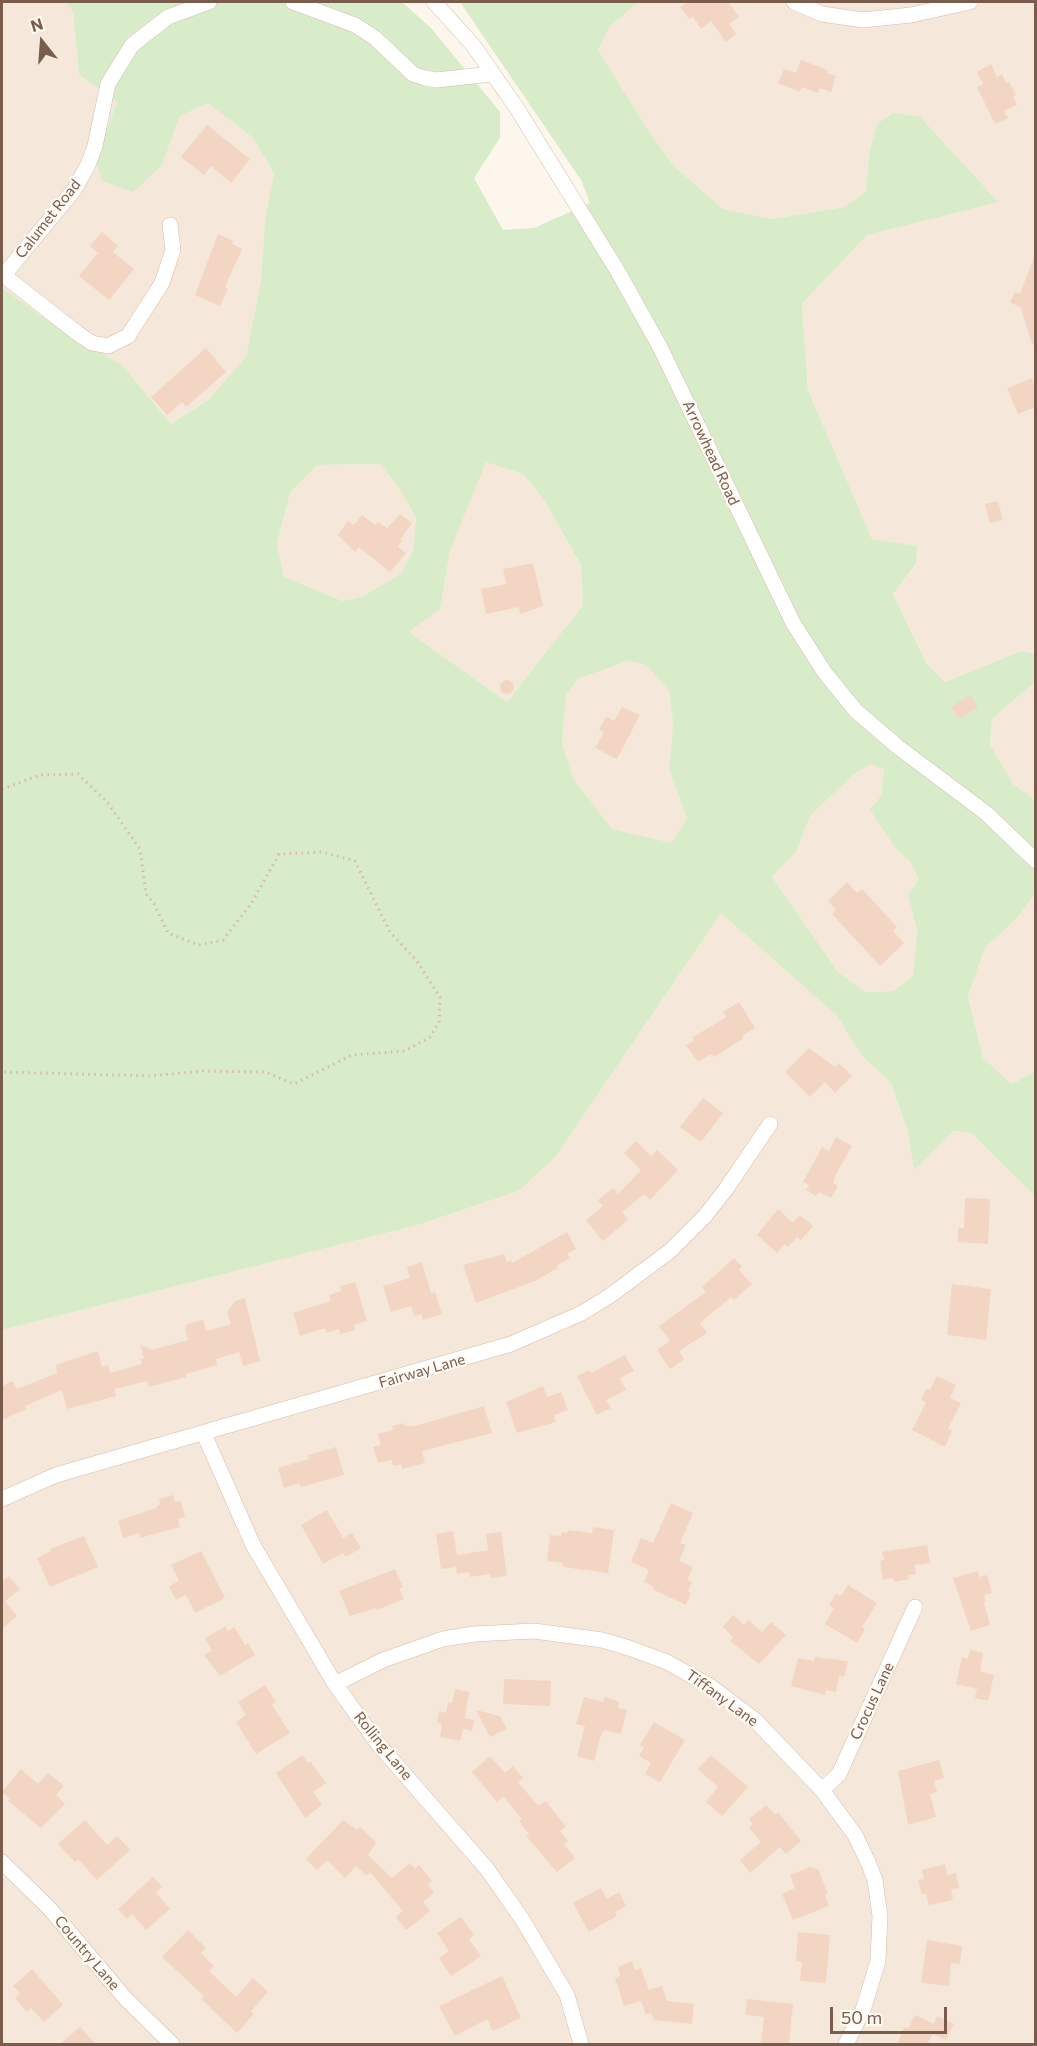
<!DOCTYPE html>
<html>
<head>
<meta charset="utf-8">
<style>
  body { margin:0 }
  #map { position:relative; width:1037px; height:2046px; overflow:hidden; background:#fdf6ec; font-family:Commissioner,sans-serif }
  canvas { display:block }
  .frame { position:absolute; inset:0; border:3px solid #7a5c4d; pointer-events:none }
  .north { position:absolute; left:12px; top:12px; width:60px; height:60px; -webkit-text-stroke:4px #fffaf3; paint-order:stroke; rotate:343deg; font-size:16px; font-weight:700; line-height:24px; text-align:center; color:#7a5c4d }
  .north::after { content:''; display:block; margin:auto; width:21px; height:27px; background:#7a5c4d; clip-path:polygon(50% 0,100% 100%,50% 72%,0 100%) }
  .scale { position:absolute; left:830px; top:2007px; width:117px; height:27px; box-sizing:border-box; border:3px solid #7a5c4d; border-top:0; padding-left:8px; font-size:18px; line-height:21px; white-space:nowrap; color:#7a5c4d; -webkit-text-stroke:4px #fffaf3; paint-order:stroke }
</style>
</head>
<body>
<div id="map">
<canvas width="1037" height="2046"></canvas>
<div class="frame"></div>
<div class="north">N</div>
<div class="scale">50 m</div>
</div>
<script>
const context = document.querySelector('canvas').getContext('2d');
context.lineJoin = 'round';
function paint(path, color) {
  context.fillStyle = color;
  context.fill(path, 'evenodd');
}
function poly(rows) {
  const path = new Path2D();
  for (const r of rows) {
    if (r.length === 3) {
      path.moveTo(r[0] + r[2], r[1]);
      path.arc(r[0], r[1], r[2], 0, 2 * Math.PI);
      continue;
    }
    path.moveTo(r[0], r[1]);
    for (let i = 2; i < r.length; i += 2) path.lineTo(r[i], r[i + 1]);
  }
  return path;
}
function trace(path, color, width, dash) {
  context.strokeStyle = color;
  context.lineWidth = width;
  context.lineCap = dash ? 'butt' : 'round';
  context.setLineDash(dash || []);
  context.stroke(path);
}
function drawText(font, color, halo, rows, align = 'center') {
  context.font = font + ' Commissioner,sans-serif';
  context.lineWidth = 4.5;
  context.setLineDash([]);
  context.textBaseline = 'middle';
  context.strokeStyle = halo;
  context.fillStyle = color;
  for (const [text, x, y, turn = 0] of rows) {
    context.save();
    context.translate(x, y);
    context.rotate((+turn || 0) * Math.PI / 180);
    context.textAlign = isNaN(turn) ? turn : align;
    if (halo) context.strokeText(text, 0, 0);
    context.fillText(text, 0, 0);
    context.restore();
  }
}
paint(poly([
  [2,2,65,2,73,12,79,75,117,102,96,160,162,165,180,116,208,102,253,138,274,173,265,220,261,280,246,358,208,400,171,424,122,365,59,328,2,288],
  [639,2,1035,2,1035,654,1021,651,945,682,926,661,893,594,916,565,872,539,808,390,802,304,867,235,997,201,869,155,866,191,844,207,772,219,723,209,674,166,646,127,597,50,610,26],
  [486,461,523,474,544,500,581,567,583,605,507,702,409,632,440,609,450,551],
  [380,464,402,493,416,518,413,550,401,574,363,596,343,601,284,577,277,544,290,493,317,465],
  [628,661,646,665,669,691,673,723,669,769,687,819,671,844,612,830,573,778,562,743,566,695,578,679],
  [1035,682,1035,800,1013,784,990,744,992,719],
  [871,763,884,770,881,796,888,833,897,850,909,860,919,879,908,894,917,931,913,976,893,991,865,992,838,972,772,877,796,852,810,816,854,774],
  [1035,893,1035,1071,1012,1084,983,1058,968,996,985,948,1018,917],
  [721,913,837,1016,862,1056,891,1083,907,1129,914,1169,954,1131,971,1133,1035,1196,1035,2044,2,2044,2,1330,414,1226,556,1156]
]), '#f5e8da');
paint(poly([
  [65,2,402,2,431,28,500,112,500,138,474,178,503,230,534,228,590,203,581,180,460,2,639,2,610,26,598,50,646,127,674,166,723,209,772,219,844,207,866,191,869,155,877,124,893,113,920,117,998,202,867,235,802,304,808,390,872,539,917,546,916,564,893,594,926,662,945,682,1021,651,1035,654,1035,682,992,719,990,744,1013,784,1035,800,1035,893,1018,917,985,948,968,996,983,1058,1012,1084,1035,1071,1035,1196,971,1133,954,1131,914,1170,907,1129,891,1083,862,1056,837,1016,721,913,556,1156,518,1191,414,1226,2,1330,2,288,59,328,122,365,171,424,208,400,246,357,261,280,265,220,274,173,253,138,208,103,180,116,162,165,133,192,102,181,96,160,117,102,79,75,73,12],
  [486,462,523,474,544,500,581,566,583,605,507,702,409,632,440,609,450,551],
  [380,464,402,493,416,518,413,550,401,574,363,596,343,601,284,577,277,544,290,493,317,465],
  [628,661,646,665,669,691,673,723,669,769,687,819,671,843,612,829,573,778,562,743,566,695,578,679],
  [871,764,884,770,881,796,870,810,897,850,909,860,919,879,908,894,917,931,913,976,893,991,865,992,838,972,772,877,796,852,810,816,854,774]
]), '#d8ecc9');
paint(poly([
  [688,2,728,2,739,17,729,24,736,34,726,42,711,21,701,29,693,17,689,19,680,7],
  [801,60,828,70,827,73,836,76,831,92,820,88,818,93,802,87,800,92,778,83,784,69,796,73],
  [991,64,997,77,1002,74,1006,83,1009,82,1016,95,1013,96,1017,105,1004,111,1008,118,995,124,977,87,983,84,977,72],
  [207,125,250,159,231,183,211,166,204,175,181,157],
  [102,232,118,246,113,252,134,269,109,300,79,276,98,253,90,246],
  [218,234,233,241,232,244,242,249,225,287,228,289,220,306,195,295],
  [1034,257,1035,344,1032,344,1021,308,1010,302,1015,292,1020,294],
  [206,348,226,372,186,407,182,402,167,415,151,397],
  [1032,378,1035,388,1035,407,1018,414,1007,388],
  [998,501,1003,520,990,523,985,504],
  [400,514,412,523,400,540,402,541,398,547,406,553,390,572,359,547,355,552,338,535,348,521,354,525,362,515,375,525,378,522,387,528],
  [533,563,543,606,520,614,519,607,486,614,481,589,506,584,503,569],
  [507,687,7],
  [970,695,978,707,959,719,951,707],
  [622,707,640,715,617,759,595,748,604,732,599,730,606,716,614,721],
  [847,882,857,893,862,889,897,927,893,931,904,943,880,966,832,914,836,910,828,901],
  [739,1002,755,1028,742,1036,744,1038,714,1057,711,1054,698,1062,686,1045,694,1041,692,1038,726,1017,723,1012],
  [809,1048,835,1067,839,1063,852,1076,835,1093,825,1082,810,1097,785,1072],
  [703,1098,723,1113,701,1142,680,1127],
  [836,1137,852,1146,836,1174,833,1183,838,1186,831,1198,819,1192,816,1196,806,1190,809,1185,803,1182,822,1147,829,1151],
  [636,1141,651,1156,657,1150,678,1170,650,1200,644,1194,622,1212,628,1220,603,1241,586,1220,603,1206,598,1200,613,1188,618,1194,641,1170,624,1153],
  [965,1198,990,1199,988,1244,958,1242,958,1228,964,1228],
  [778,1209,793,1223,800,1215,813,1226,801,1240,797,1237,788,1247,785,1244,777,1253,757,1235],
  [567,1232,576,1249,567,1254,570,1258,556,1266,558,1268,535,1281,476,1303,463,1265,504,1254,507,1262,512,1260,512,1263],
  [734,1258,742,1267,739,1270,752,1284,734,1300,731,1297,700,1323,707,1333,679,1351,684,1359,670,1369,657,1350,670,1341,659,1326,706,1292,702,1287],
  [422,1262,431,1293,435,1292,442,1314,423,1320,421,1314,414,1316,411,1306,391,1312,383,1286,410,1278,407,1267],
  [355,1282,367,1321,354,1325,355,1330,340,1334,339,1329,327,1333,325,1328,300,1336,293,1313,331,1301,329,1295,341,1291,340,1286],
  [952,1284,991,1289,986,1340,947,1335],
  [245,1298,260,1361,243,1366,239,1352,216,1359,217,1365,186,1374,186,1377,149,1387,147,1381,115,1389,116,1396,67,1409,62,1390,25,1406,26,1409,2,1420,2,1386,13,1381,17,1389,57,1373,56,1365,98,1351,102,1367,108,1365,110,1373,142,1364,141,1359,144,1359,140,1344,151,1350,188,1340,185,1328,187,1324,203,1320,206,1331,231,1324,227,1312,235,1301],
  [625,1355,634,1371,620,1378,626,1390,606,1400,611,1408,597,1415,577,1376,589,1370,591,1373],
  [937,1376,956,1385,950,1398,961,1403,948,1429,952,1431,945,1447,912,1430,926,1402,921,1400,926,1389,930,1390],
  [543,1386,547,1397,561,1392,568,1410,554,1415,556,1422,517,1433,506,1402],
  [484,1406,492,1433,422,1451,425,1463,402,1469,401,1464,393,1466,392,1460,378,1463,373,1447,381,1445,378,1434,393,1430,392,1426,404,1423,404,1426,415,1426],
  [336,1447,344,1475,301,1487,299,1483,284,1488,278,1468,309,1459,308,1455],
  [173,1495,175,1502,181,1501,185,1517,178,1519,180,1527,140,1538,139,1533,123,1538,118,1521,156,1508,160,1504,159,1499],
  [671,1503,693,1513,680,1543,686,1545,679,1561,693,1567,687,1580,692,1582,688,1591,691,1593,686,1605,652,1589,653,1586,644,1582,649,1570,631,1562,641,1538,653,1543],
  [327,1510,343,1538,352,1533,361,1548,346,1557,343,1553,323,1564,301,1525],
  [593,1527,614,1530,608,1573,563,1567,563,1563,547,1561,550,1535,561,1536,561,1532,567,1533,568,1530,592,1533],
  [453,1531,457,1555,488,1550,486,1534,501,1532,507,1576,491,1578,490,1574,470,1577,469,1572,457,1574,456,1567,441,1569,436,1534],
  [84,1536,98,1567,50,1587,37,1558,51,1551,50,1549],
  [927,1545,930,1563,915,1565,916,1574,908,1575,909,1579,894,1582,893,1578,883,1580,880,1561,884,1560,882,1552],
  [201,1551,225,1598,195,1613,186,1595,176,1600,169,1586,179,1581,171,1565],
  [395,1569,403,1587,399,1588,404,1599,377,1610,376,1608,350,1616,339,1591],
  [978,1571,979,1577,987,1575,992,1593,984,1595,986,1601,984,1602,990,1625,971,1631,953,1578],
  [9,1576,20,1589,5,1601,17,1616,2,1629,2,1582],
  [848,1585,877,1603,862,1627,865,1629,857,1643,825,1624,834,1608,829,1605,836,1594,841,1596],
  [733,1615,744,1625,748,1620,762,1632,771,1622,786,1635,759,1664,730,1641,733,1637,723,1627],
  [226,1626,228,1631,234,1627,245,1645,248,1643,255,1655,220,1676,204,1655,212,1650,205,1638],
  [970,1650,983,1653,980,1671,994,1675,988,1701,975,1698,977,1689,956,1684,962,1657,968,1659],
  [815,1657,848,1661,844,1677,839,1676,836,1692,826,1690,825,1695,791,1686,798,1658,814,1661],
  [504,1679,551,1681,550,1706,503,1704],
  [265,1685,276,1702,272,1705,290,1733,256,1754,236,1722,246,1715,238,1702],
  [455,1689,469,1692,465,1718,474,1720,472,1731,463,1729,460,1741,440,1737,442,1724,437,1723,439,1711,446,1713,448,1702,452,1703],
  [584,1697,603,1702,605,1697,619,1702,618,1708,627,1710,621,1734,605,1730,602,1732,594,1761,577,1756,585,1726,576,1724],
  [476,1710,500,1716,507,1729,490,1737],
  [654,1722,685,1740,660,1782,645,1774,651,1763,639,1756,644,1747,640,1745],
  [302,1755,308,1763,310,1761,326,1783,313,1792,322,1805,305,1818,276,1773],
  [711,1755,748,1787,722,1816,706,1802,718,1787,698,1769],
  [490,1756,505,1773,513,1766,523,1778,518,1782,538,1806,546,1801,566,1827,560,1831,568,1841,564,1844,575,1858,557,1872,526,1836,529,1834,519,1821,522,1819,503,1796,497,1802,472,1772],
  [939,1760,944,1778,934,1781,937,1792,930,1794,936,1817,908,1825,898,1771],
  [21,1769,38,1784,48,1773,64,1786,56,1795,65,1804,41,1828,8,1801,10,1799,2,1792],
  [766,1805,775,1815,778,1812,801,1841,786,1854,780,1847,750,1873,740,1860,761,1842,749,1828,753,1824,749,1819],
  [85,1820,107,1845,117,1836,130,1850,97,1880,78,1859,75,1862,58,1844],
  [343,1820,357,1830,360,1827,376,1842,368,1855,392,1878,410,1863,415,1869,419,1865,432,1881,428,1884,434,1893,423,1902,430,1911,406,1930,396,1917,403,1911,370,1872,367,1876,356,1866,345,1878,327,1860,317,1870,306,1859],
  [945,1864,948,1875,956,1873,959,1888,951,1889,953,1900,929,1905,926,1894,922,1895,918,1880,924,1879,922,1870],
  [810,1867,818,1869,828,1894,825,1895,829,1906,793,1920,782,1894,795,1888,790,1875],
  [153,1877,162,1887,156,1893,170,1909,146,1930,132,1914,127,1919,118,1909],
  [601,1888,607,1899,619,1892,626,1906,615,1912,617,1916,589,1932,573,1903],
  [461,1917,474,1935,469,1939,481,1956,451,1976,439,1958,449,1951,437,1933],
  [188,1930,206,1948,201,1953,214,1966,209,1971,236,1997,253,1978,268,1992,251,2011,254,2014,237,2033,201,1999,204,1996,162,1957],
  [798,1932,830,1935,826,1983,800,1981,802,1962,796,1961],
  [927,1940,962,1946,960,1964,951,1963,949,1986,921,1983],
  [632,1961,635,1970,641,1968,649,1990,662,1986,667,2001,694,2004,692,2024,654,2020,651,2013,646,2015,641,2001,624,2006,615,1978,620,1976,618,1967],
  [32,1969,63,2005,44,2022,31,2008,27,2012,15,1998,20,1993,13,1986],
  [502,1976,521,2018,493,2031,487,2019,455,2036,439,2006],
  [747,1999,793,2004,789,2044,761,2044,764,2017,745,2015],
  [915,2015,934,2024,937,2016,954,2024,946,2040,933,2034,927,2044,897,2044,904,2027,908,2029],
  [80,2027,96,2044,60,2044]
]), '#f3d5c3');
const minor = poly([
  [293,2,355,25,375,38,413,74,425,78,436,80,492,74],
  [434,2,473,45,516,107,617,270,660,347,793,623,825,673,856,711,898,747,986,813,1036,861],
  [794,2,822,14,863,20,911,15,970,2],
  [2,274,77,333,92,343,108,346,128,336,162,283,173,250,170,225],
  [4,275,74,190,88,165,95,146,108,84,132,45,168,17,209,2],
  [204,1434,253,1545,335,1684,379,1745,487,1869,522,1919,567,1995,581,2044],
  [2,1499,56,1475,511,1344,582,1313,611,1295,670,1251,705,1216,726,1189,770,1124],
  [335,1684,383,1660,443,1639,474,1634,534,1631,602,1640,629,1648,667,1662,710,1686,755,1720,822,1790,855,1835,868,1862,875,1880,880,1916,878,1961,863,2010,846,2044],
  [822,1790,839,1774,915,1607],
  [2,1862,50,1909,125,1998,172,2044]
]);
trace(minor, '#d1beb0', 16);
trace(poly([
  [2,789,40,775,78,774,107,802,140,849,146,894,154,904,168,933,198,945,223,940,251,904,279,854,322,852,355,861,390,932,416,960,440,997,439,1022,430,1037,405,1051,352,1055,294,1084,265,1072,203,1071,150,1076,2,1072]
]), '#d9b8a5', 3, [1.5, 4.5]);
trace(minor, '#fff', 15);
drawText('15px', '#7a5c4d', '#fffaf3', [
  ["Calumet Road",48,219,-52],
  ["Arrowhead Road",711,453,65],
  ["Fairway Lane",422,1371,-16],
  ["Tiffany Lane",722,1698,36],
  ["Crocus Lane",872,1701,-65],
  ["Rolling Lane",383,1746,51],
  ["Country Lane",87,1953,50]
]);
</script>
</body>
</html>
